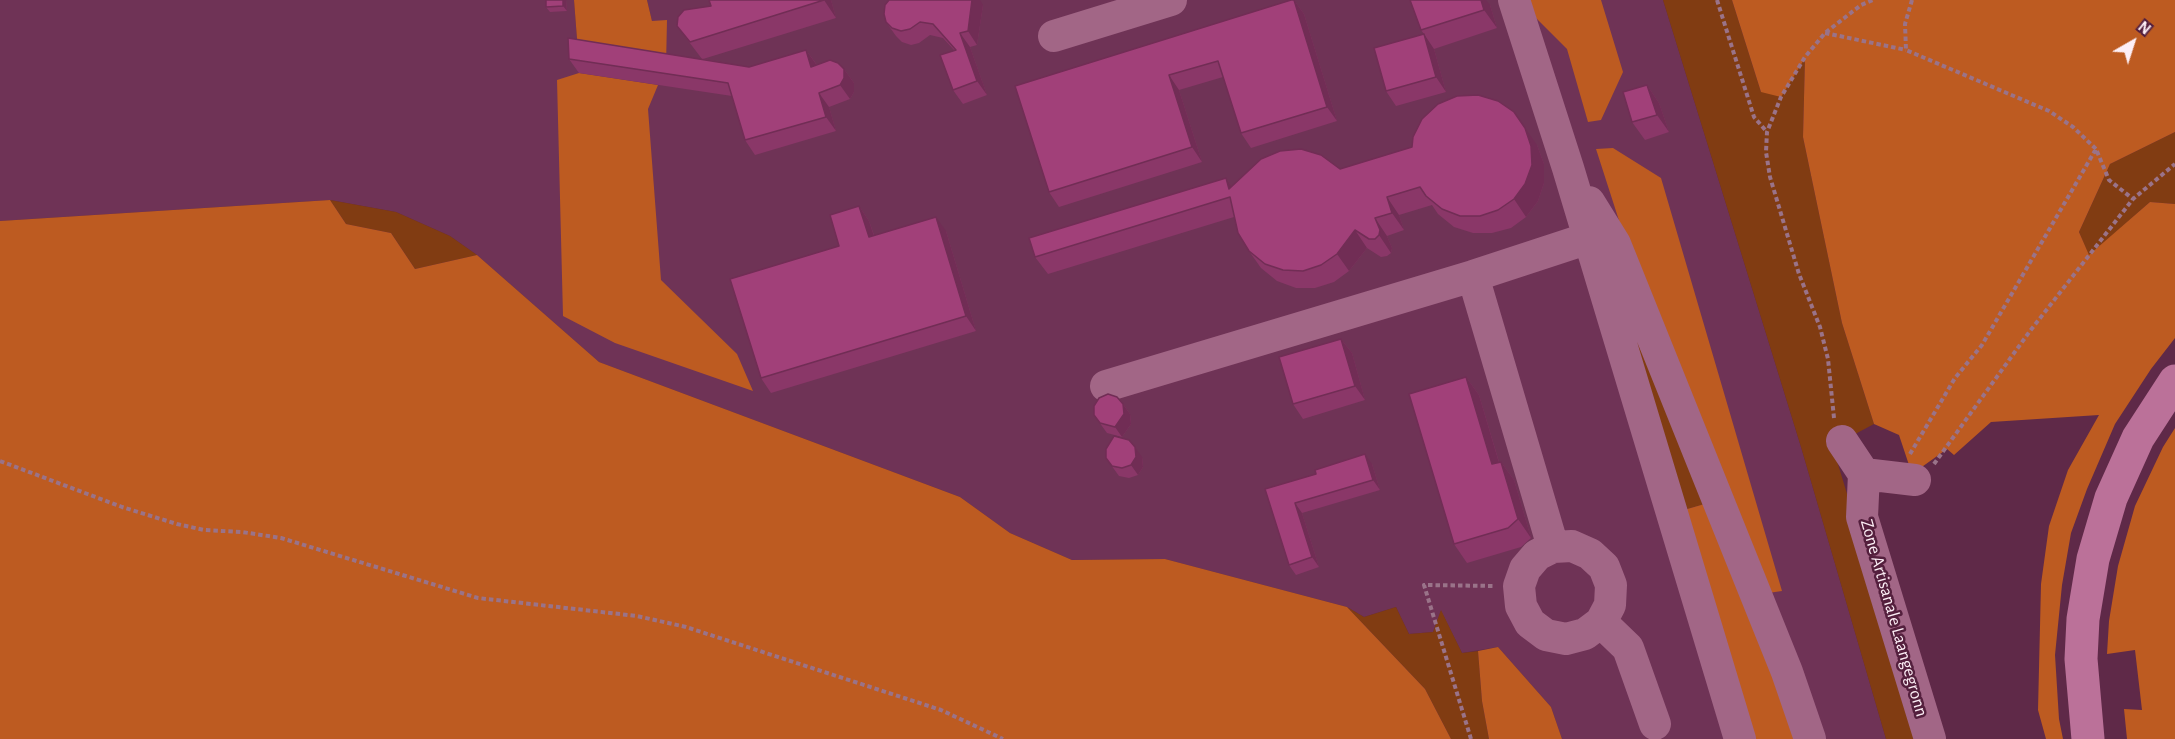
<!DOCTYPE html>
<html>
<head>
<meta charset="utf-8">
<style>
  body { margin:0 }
  #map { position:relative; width:2175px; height:739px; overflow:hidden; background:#5f2948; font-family:"Alegreya Sans",sans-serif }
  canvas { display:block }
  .north { position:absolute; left:2103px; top:12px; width:60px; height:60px; -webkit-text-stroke:4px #541f3d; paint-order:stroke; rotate:39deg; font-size:16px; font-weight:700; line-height:24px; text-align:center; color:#fdeff6 }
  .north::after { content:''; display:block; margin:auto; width:21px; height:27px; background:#fdeff6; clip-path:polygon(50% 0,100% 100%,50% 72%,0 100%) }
</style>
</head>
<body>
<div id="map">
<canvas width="2175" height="739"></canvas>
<div class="north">N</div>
</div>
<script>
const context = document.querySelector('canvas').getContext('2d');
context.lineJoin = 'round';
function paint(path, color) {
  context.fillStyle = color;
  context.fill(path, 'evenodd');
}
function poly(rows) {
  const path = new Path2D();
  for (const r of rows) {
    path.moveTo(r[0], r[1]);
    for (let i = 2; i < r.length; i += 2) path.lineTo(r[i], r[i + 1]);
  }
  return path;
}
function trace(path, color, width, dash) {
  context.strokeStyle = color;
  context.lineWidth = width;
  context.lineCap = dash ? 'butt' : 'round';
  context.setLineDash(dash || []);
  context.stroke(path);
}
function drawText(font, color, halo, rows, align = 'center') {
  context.font = font + ' "Alegreya Sans",sans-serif';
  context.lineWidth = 5;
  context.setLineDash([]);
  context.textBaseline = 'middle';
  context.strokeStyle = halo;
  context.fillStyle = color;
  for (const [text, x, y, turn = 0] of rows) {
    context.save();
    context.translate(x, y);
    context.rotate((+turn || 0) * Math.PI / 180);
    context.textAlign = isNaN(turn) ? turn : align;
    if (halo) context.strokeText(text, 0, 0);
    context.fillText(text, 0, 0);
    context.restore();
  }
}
paint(poly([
  [0,0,574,0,578,52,667,21,652,21,647,0,1663,0,1801,447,1886,739,1562,739,1551,707,1498,647,1462,653,1441,611,1433,632,1409,634,1396,607,1364,617,1347,607,1165,559,1072,560,1010,533,960,497,599,362,477,255,450,236,396,212,330,200,0,221]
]), '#6f3356');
paint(poly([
  [1663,0,1732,0,1761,92,1805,57,1803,137,1842,323,1874,424,1842,441,1837,461,1922,739,1886,739,1801,447],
  [2175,132,2175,204,2150,202,2089,256,2079,232,2110,164],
  [330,200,396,212,450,236,477,255,415,269,391,233,346,224],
  [1608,248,1708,503,1684,510],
  [1347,607,1364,617,1396,607,1409,634,1433,632,1441,610,1462,653,1478,651,1482,701,1489,739,1451,739,1425,689]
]), '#813c12');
paint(poly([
  [574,0,647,0,652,21,667,20,666,66,578,52],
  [1530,0,1601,0,1623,72,1601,120,1588,122,1567,49,1536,18],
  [1732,0,2175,0,2175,132,2110,164,2079,232,2089,255,2150,202,2175,204,2175,338,2151,369,2115,424,2087,489,2071,533,2062,585,2055,655,2059,719,2063,739,2046,739,2038,710,2041,584,2049,526,2068,470,2099,415,1991,422,1954,455,1947,449,1912,474,1899,435,1874,424,1842,323,1803,137,1805,58,1781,97,1761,92],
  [579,73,658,85,648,109,661,280,737,354,753,391,615,343,563,316,557,80],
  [1613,148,1661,178,1782,591,1768,593,1624,236,1596,149],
  [330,200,346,224,391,233,415,269,477,255,599,362,960,497,1010,533,1072,560,1165,559,1347,607,1425,689,1451,739,0,739,0,221],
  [2175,428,2175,739,2127,739,2124,709,2142,710,2135,650,2107,654,2109,621,2118,566,2135,506,2163,447],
  [1708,503,1796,739,1754,739,1684,510],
  [1498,647,1551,707,1562,739,1489,739,1482,701,1478,651]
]), '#bd5b21');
trace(poly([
  [1717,0,1754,117,1767,132],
  [1912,0,1905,24,1906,50,2049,111,2073,127,2096,149],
  [1825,33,1906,50],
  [1834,418,1828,359,1820,327,1799,274,1770,177,1766,152,1767,132,1781,97,1805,57,1825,33,1861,5,1873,0],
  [1910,454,1955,378,1982,345,2096,149,2109,180,2133,199],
  [0,461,122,507,177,524,204,530,242,532,281,538,478,598,637,616,686,627,941,710,1003,739],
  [1934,464,2030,331,2133,199,2175,164],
  [1471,739,1424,585,1495,586]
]), '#9a7389', 4, [4.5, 3]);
trace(poly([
  [1514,0,1568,168,1740,739],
  [1054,36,1171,0],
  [1589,202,1615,244,1787,672,1810,739],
  [1473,276,1553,547,1572,546,1590,554,1604,567,1611,585,1610,605,1601,622,1585,634,1566,639,1546,635,1530,623,1521,606,1519,586,1525,569,1537,555,1553,547],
  [1106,386,1473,276,1589,238],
  [1842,441,1864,474],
  [1915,480,1864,474,1862,517,1930,739],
  [1601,622,1628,648,1655,724]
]), '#a26686', 32);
trace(poly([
  [2088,739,2081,659,2083,619,2093,559,2111,498,2138,438,2175,381]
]), '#bb7199', 33);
paint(poly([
  [546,0,566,0,567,11,550,12,546,7],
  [709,0,831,0,836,18,703,59,749,67,806,50,817,65,844,69,854,83,854,92,850,99,829,107,836,131,755,155,745,140,732,96,579,73,569,59,702,59,677,26,711,6],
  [1294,0,1304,14,1337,121,1251,148,1241,133,1223,77,1179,90,1202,162,1059,207,1049,192,1015,86],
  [983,5,977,45,970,47,987,95,963,104,953,90,954,50,943,38,930,35,919,43,911,45,902,42,896,36,886,22],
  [1490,5,1497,28,1434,49,1446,92,1396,106,1386,91,1424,34,1421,30],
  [1647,85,1659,103,1669,132,1645,140,1632,122],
  [1537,145,1544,164,1544,183,1538,201,1526,217,1511,228,1492,233,1473,233,1454,227,1438,214,1432,205,1399,215,1404,230,1387,236,1392,248,1391,253,1387,256,1381,257,1367,248,1349,271,1334,282,1315,288,1296,288,1277,281,1261,268,1249,251,1234,217,1048,274,1035,257,1226,178,1231,186,1340,169,1412,147],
  [859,206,869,221,874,235,946,231,976,331,771,393,761,378,839,246],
  [1341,339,1352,353,1365,400,1303,419,1293,404],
  [1466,377,1479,395,1499,462,1501,462,1514,480,1531,538,1521,547,1467,563,1454,544],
  [1123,404,1130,414,1131,424,1122,437,1107,433,1094,415],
  [1142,457,1143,467,1138,475,1129,478,1119,476,1106,458],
  [1372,464,1380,490,1302,513,1319,567,1296,575,1289,565,1265,489]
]), '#8a3768');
paint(poly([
  [563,0,566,0,567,11,563,6],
  [824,0,831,0,836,18],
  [972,0,980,0,983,5,977,45,968,31],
  [1294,0,1304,14,1337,121,1327,107],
  [1481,0,1486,0,1490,5,1497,28,1484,10],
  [960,33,970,47,987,95,977,81],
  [1424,34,1434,49,1446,92,1436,77],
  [806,50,816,64,821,81,811,67],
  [844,69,854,83,854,92,850,99,840,85],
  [1169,75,1179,90,1202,162,1192,147],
  [1647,85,1659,103,1669,132,1657,115],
  [819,93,829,107,836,131,826,117],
  [1525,128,1537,145,1544,164,1544,183,1538,201,1526,217,1514,199],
  [1226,178,1238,196,1229,189],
  [1387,197,1399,215,1404,230,1392,213],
  [859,206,869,221,879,251,869,237],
  [936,217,946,231,976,331,966,316],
  [1375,218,1387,236,1392,248,1391,253,1379,235],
  [1355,230,1367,248,1349,271,1337,254],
  [1341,339,1352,353,1365,400,1355,386],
  [1466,377,1479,395,1505,483,1492,464],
  [1123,404,1130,414,1131,424,1122,437,1115,427],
  [1135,447,1142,457,1143,467,1138,475,1131,465],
  [1365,454,1372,464,1380,490,1373,480],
  [1501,462,1514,480,1531,538,1518,519],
  [1295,503,1302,513,1319,567,1312,557]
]), '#712d55');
const building = poly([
  [546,0,563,0,563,6,546,7,546,0],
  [709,0,824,0,690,42,677,26,678,17,684,10,711,6,709,0],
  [889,0,972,0,968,31,960,33,977,81,953,90,940,55,956,50,933,24,920,22,910,29,901,31,892,28,886,22,884,14,885,5,889,0],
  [1291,0,1294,0,1327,107,1241,133,1218,61,1169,75,1192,147,1049,192,1015,86,1291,0],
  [1410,0,1481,0,1484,10,1421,30,1410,0],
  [1424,34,1436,77,1386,91,1374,48,1424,34],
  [568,38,749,67,806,50,811,67,830,60,838,63,844,69,844,78,840,85,819,93,826,117,745,140,728,83,569,59,568,38],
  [1647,85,1657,115,1632,122,1623,92,1647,85],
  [1478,95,1498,101,1514,112,1525,128,1531,146,1532,165,1525,184,1514,199,1498,210,1480,216,1460,216,1442,209,1426,196,1420,187,1387,197,1392,213,1375,218,1380,230,1379,235,1375,239,1369,239,1355,230,1337,254,1321,265,1303,271,1283,270,1265,264,1249,251,1238,233,1230,197,1035,257,1029,238,1226,178,1229,189,1261,159,1280,151,1301,149,1321,155,1340,169,1412,147,1413,137,1422,119,1438,104,1457,96,1478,95],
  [859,206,869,237,936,217,966,316,761,378,730,279,839,246,830,215,859,206],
  [1341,339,1355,386,1293,404,1279,357,1341,339],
  [1466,377,1492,464,1501,462,1518,519,1508,528,1454,544,1409,394,1466,377],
  [1108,394,1117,397,1123,404,1124,414,1115,427,1100,423,1094,415,1094,406,1099,398,1108,394],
  [1114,436,1129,440,1135,447,1136,457,1131,465,1122,468,1112,466,1106,458,1106,449,1114,436],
  [1365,454,1373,480,1295,503,1312,557,1289,565,1265,489,1316,474,1315,470,1365,454]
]);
paint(building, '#a14079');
trace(building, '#712d55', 1.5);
drawText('18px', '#fdeff6', '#541f3d', [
  ["Zone Artisanale Laangegronn",1894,618,74]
]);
</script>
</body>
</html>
